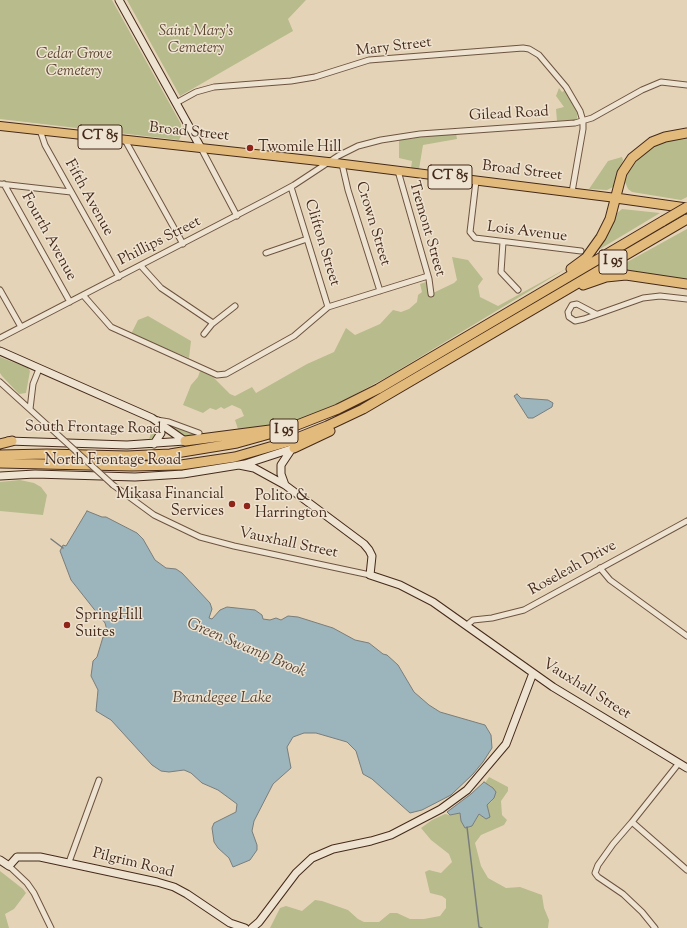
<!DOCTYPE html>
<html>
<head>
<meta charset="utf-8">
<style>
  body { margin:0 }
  canvas { display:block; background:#e5d3b7 }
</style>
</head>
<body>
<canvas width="687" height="928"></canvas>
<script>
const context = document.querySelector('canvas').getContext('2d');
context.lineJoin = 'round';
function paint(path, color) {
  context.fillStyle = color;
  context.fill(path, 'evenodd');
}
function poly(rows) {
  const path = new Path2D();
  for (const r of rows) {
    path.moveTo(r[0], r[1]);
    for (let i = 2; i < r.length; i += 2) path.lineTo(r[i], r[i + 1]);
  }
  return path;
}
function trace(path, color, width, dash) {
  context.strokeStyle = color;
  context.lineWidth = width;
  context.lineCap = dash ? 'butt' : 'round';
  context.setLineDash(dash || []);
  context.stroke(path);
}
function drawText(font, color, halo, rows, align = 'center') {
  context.font = font + ' "Sorts Mill Goudy",serif';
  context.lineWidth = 3;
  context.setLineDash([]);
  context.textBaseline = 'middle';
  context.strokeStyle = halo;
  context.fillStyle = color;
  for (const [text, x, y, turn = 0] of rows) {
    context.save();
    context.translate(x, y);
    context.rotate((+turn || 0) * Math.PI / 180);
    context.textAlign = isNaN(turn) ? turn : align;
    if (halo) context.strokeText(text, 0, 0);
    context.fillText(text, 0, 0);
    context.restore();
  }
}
paint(poly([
  [0,0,112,0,181,124,181,136,179,140,0,119],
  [127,0,306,0,288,19,293,31,180,96],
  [559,88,562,92,566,90,577,113,577,119,574,120,557,121,556,109,564,107,556,96],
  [456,133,457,139,423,145,419,169,411,168,412,161,399,158,399,140],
  [687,136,687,197,681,200,632,192,628,189,625,182,627,175,641,155,663,141],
  [622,157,623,160,613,187,607,190,589,189,608,161],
  [622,209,660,213,595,252,616,214],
  [687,229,687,282,606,275,609,272],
  [452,257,468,260,483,279,478,286,480,297,498,306,569,267,387,377,341,402,309,416,281,425,239,432,235,420,244,416,241,409,232,405,224,409,221,407,216,410,210,408,203,413,183,405,191,385,198,377,200,371,213,377,230,394,235,396,252,387,256,393,307,364,334,352,346,328,355,335,380,324,393,310,401,312,409,309,417,302,418,295,422,292,420,284,426,282,433,293,454,283,457,280],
  [148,316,191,341,189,358,131,334,138,320],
  [0,357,28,368,30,371,26,393,19,394,2,376,0,373],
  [153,422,158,432,155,439,148,442,154,425],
  [170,424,201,435,190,437,181,434,168,425],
  [20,480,34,483,41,487,47,495,43,515,0,511,0,482],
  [489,777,508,787,508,791,501,801,502,815,507,820,504,825,481,835,475,843,481,866,488,878,506,888,520,887,542,895,544,908,549,920,548,928,270,928,280,908,286,906,302,911,315,900,322,901,348,910,358,919,364,922,379,922,390,913,397,913,410,919,424,919,440,916,446,908,446,899,442,896,430,893,425,872,429,870,441,873,452,862,449,854,431,840,421,828,432,820,445,814,450,815,460,813,461,821,465,828,472,826,479,814,486,819,489,813,487,805,492,801,491,786,485,783],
  [0,871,23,889,26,893,14,909,5,914,9,928,0,928]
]), '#b8bb8c');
const water = poly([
  [517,394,521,398,548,400,553,403,552,407,533,418,528,418,514,396,517,394],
  [87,511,102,517,106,517,137,533,143,539,155,560,166,568,176,569,182,573,210,603,212,609,209,618,212,619,220,610,227,607,255,610,262,615,263,619,270,620,276,618,281,620,288,616,298,617,333,628,355,640,369,643,383,654,387,655,398,665,414,692,429,705,440,712,485,725,491,735,492,748,483,762,473,774,451,795,422,810,410,813,372,779,363,774,356,751,347,742,316,733,304,733,293,737,287,747,291,768,273,784,254,821,252,831,257,845,257,850,250,860,233,867,229,858,218,848,214,842,212,828,214,823,236,812,237,804,218,790,202,783,191,773,184,770,169,772,161,771,152,765,111,720,96,711,98,690,91,676,93,661,97,657,103,637,107,637,108,634,105,623,71,580,60,551,63,545,66,546,87,511],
  [484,782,493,788,496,792,494,798,487,805,490,817,486,819,479,814,472,826,465,828,461,821,460,813,450,815,447,812,471,794,484,782]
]);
paint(water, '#9cb4bb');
trace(water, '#797d7b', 1);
trace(poly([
  [51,539,63,548],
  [467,827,479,927,482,928]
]), '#797d7b', 1.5);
const street = poly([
  [176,103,196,92,214,87,291,81,315,77,369,60,523,48,529,49,539,55,566,87,580,111,583,121,583,129,572,192],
  [40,130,45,145,119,277],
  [125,140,183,244],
  [201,148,237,216],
  [342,164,348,190,380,291],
  [398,171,429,279,431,294],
  [476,181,470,232,475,238,581,251],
  [0,184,71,192],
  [4,184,70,302],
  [291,187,328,307],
  [503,242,501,272,518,290],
  [266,253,307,239],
  [141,266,161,288,213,323],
  [0,290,21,327],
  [83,295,111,327,217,375,226,374,294,336,328,307,428,276],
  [596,314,577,304,572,305,568,312,569,317,575,321,584,319,643,298,660,296,687,299],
  [204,334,212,324,235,306],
  [0,338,268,199,294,185,338,156,358,146,381,140,420,134,575,123,592,118,642,90,661,82,687,85],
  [0,382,57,434],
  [30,409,33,384,39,369],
  [157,420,169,422,199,433],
  [113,485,154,515,200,537,234,546,370,575],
  [600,568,610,580,687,636],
  [467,625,473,620,492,618,524,610,687,521],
  [632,822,679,763],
  [69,862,99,780],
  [9,866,27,883,34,893,51,928],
  [655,928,642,912,623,894,598,877,595,873,598,865,613,844,632,822,687,870]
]);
const secondary = poly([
  [119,0,201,148],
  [0,351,152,418,185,441],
  [8,441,127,445,185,441],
  [154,444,161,433,158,421],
  [239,465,254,468,285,485,364,544,369,550,372,556,370,575,400,585,433,602,553,687,687,768],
  [0,476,35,474,135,477,183,474,245,464,294,448],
  [285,485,281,474,281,465,291,450],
  [0,860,9,866,17,857,40,857,157,882,174,887,187,894,230,923,245,928],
  [252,928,259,922,296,873,312,858,333,849,371,841,391,835,441,809,467,790,506,744,533,673]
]);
const primary = poly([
  [0,126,328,162,616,198]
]);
const highway = poly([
  [616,198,687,208],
  [571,269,586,258,601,237,610,219,622,173,632,158,652,142,665,137,687,133],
  [583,285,606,277,626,275,687,284],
  [185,441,270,430],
  [0,444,12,441],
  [294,448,330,431],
  [0,455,47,454,127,456,170,454,237,443,287,429,338,409,378,389,663,221],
  [0,463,132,466,181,465,235,457,287,442,327,426,363,409,687,219]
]);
trace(street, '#6d5441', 7);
trace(secondary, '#452a1a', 9);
trace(primary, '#452a1a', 10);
trace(highway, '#452a1a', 11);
trace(street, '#eee2d0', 5);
trace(secondary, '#eee2d0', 7);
trace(primary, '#e2ba7c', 8);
trace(highway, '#e2ba7c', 9);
const streetBridge = poly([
  [57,434,113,485]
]);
const highwayBridge = poly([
  [663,221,687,207]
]);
trace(streetBridge, '#6d5441', 7, []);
trace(highwayBridge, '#452a1a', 11, []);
trace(streetBridge, '#eee2d0', 5);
trace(highwayBridge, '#e2ba7c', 9);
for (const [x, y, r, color] of [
  [250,148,4,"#8f2418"],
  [232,504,4,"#8f2418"],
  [247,506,4,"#8f2418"],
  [67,625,4,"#8f2418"]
]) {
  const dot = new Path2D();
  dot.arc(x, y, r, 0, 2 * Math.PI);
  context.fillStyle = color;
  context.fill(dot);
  trace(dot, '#eee2d0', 1.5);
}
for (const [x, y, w] of [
  [100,137,44],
  [450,177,44],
  [613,262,28],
  [284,431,28]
]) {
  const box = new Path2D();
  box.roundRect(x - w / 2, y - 12, w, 24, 3);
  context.fillStyle = '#eee2d0';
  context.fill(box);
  trace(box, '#452a1a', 1);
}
drawText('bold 14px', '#452a1a', null, [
  ["CT 85",100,137],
  ["CT 85",450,177],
  ["I 95",613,262],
  ["I 95",284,431]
]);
drawText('italic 15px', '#5c4731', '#eee2d0', [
  ["Saint Mary's",196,32],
  ["Cemetery",196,49],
  ["Cedar Grove",74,55],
  ["Cemetery",74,72]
]);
drawText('15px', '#452a1a', '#eee2d0', [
  ["Mary Street",394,48,-7],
  ["Gilead Road",509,115,-3],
  ["Broad Street",189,133,6],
  ["Broad Street",522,172,7],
  ["Fifth Avenue",88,198,61],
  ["Crown Street",372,224,73],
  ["Tremont Street",426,229,74],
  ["Lois Avenue",527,233,7],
  ["Fourth Avenue",48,237,61],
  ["Phillips Street",160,242,-27],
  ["Clifton Street",321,243,73],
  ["South Frontage Road",93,429,1],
  ["North Frontage Road",113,461],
  ["Vauxhall Street",288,544,12],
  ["Roseleah Drive",573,569,-29],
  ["Vauxhall Street",586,690,32],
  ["Pilgrim Road",133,864,14]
]);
drawText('15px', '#452a1a', '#eee2d0', [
  ["Twomile Hill",258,148],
  ["Mikasa Financial",224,495,"right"],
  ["Services",224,512,"right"],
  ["Polito &",255,497],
  ["Harrington",255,514],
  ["SpringHill",75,616],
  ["Suites",75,633]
], 'left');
drawText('italic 16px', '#56463a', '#eee2d0', [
  ["Green Swamp Brook",246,649,23],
  ["Brandegee Lake",222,699]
]);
</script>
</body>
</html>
